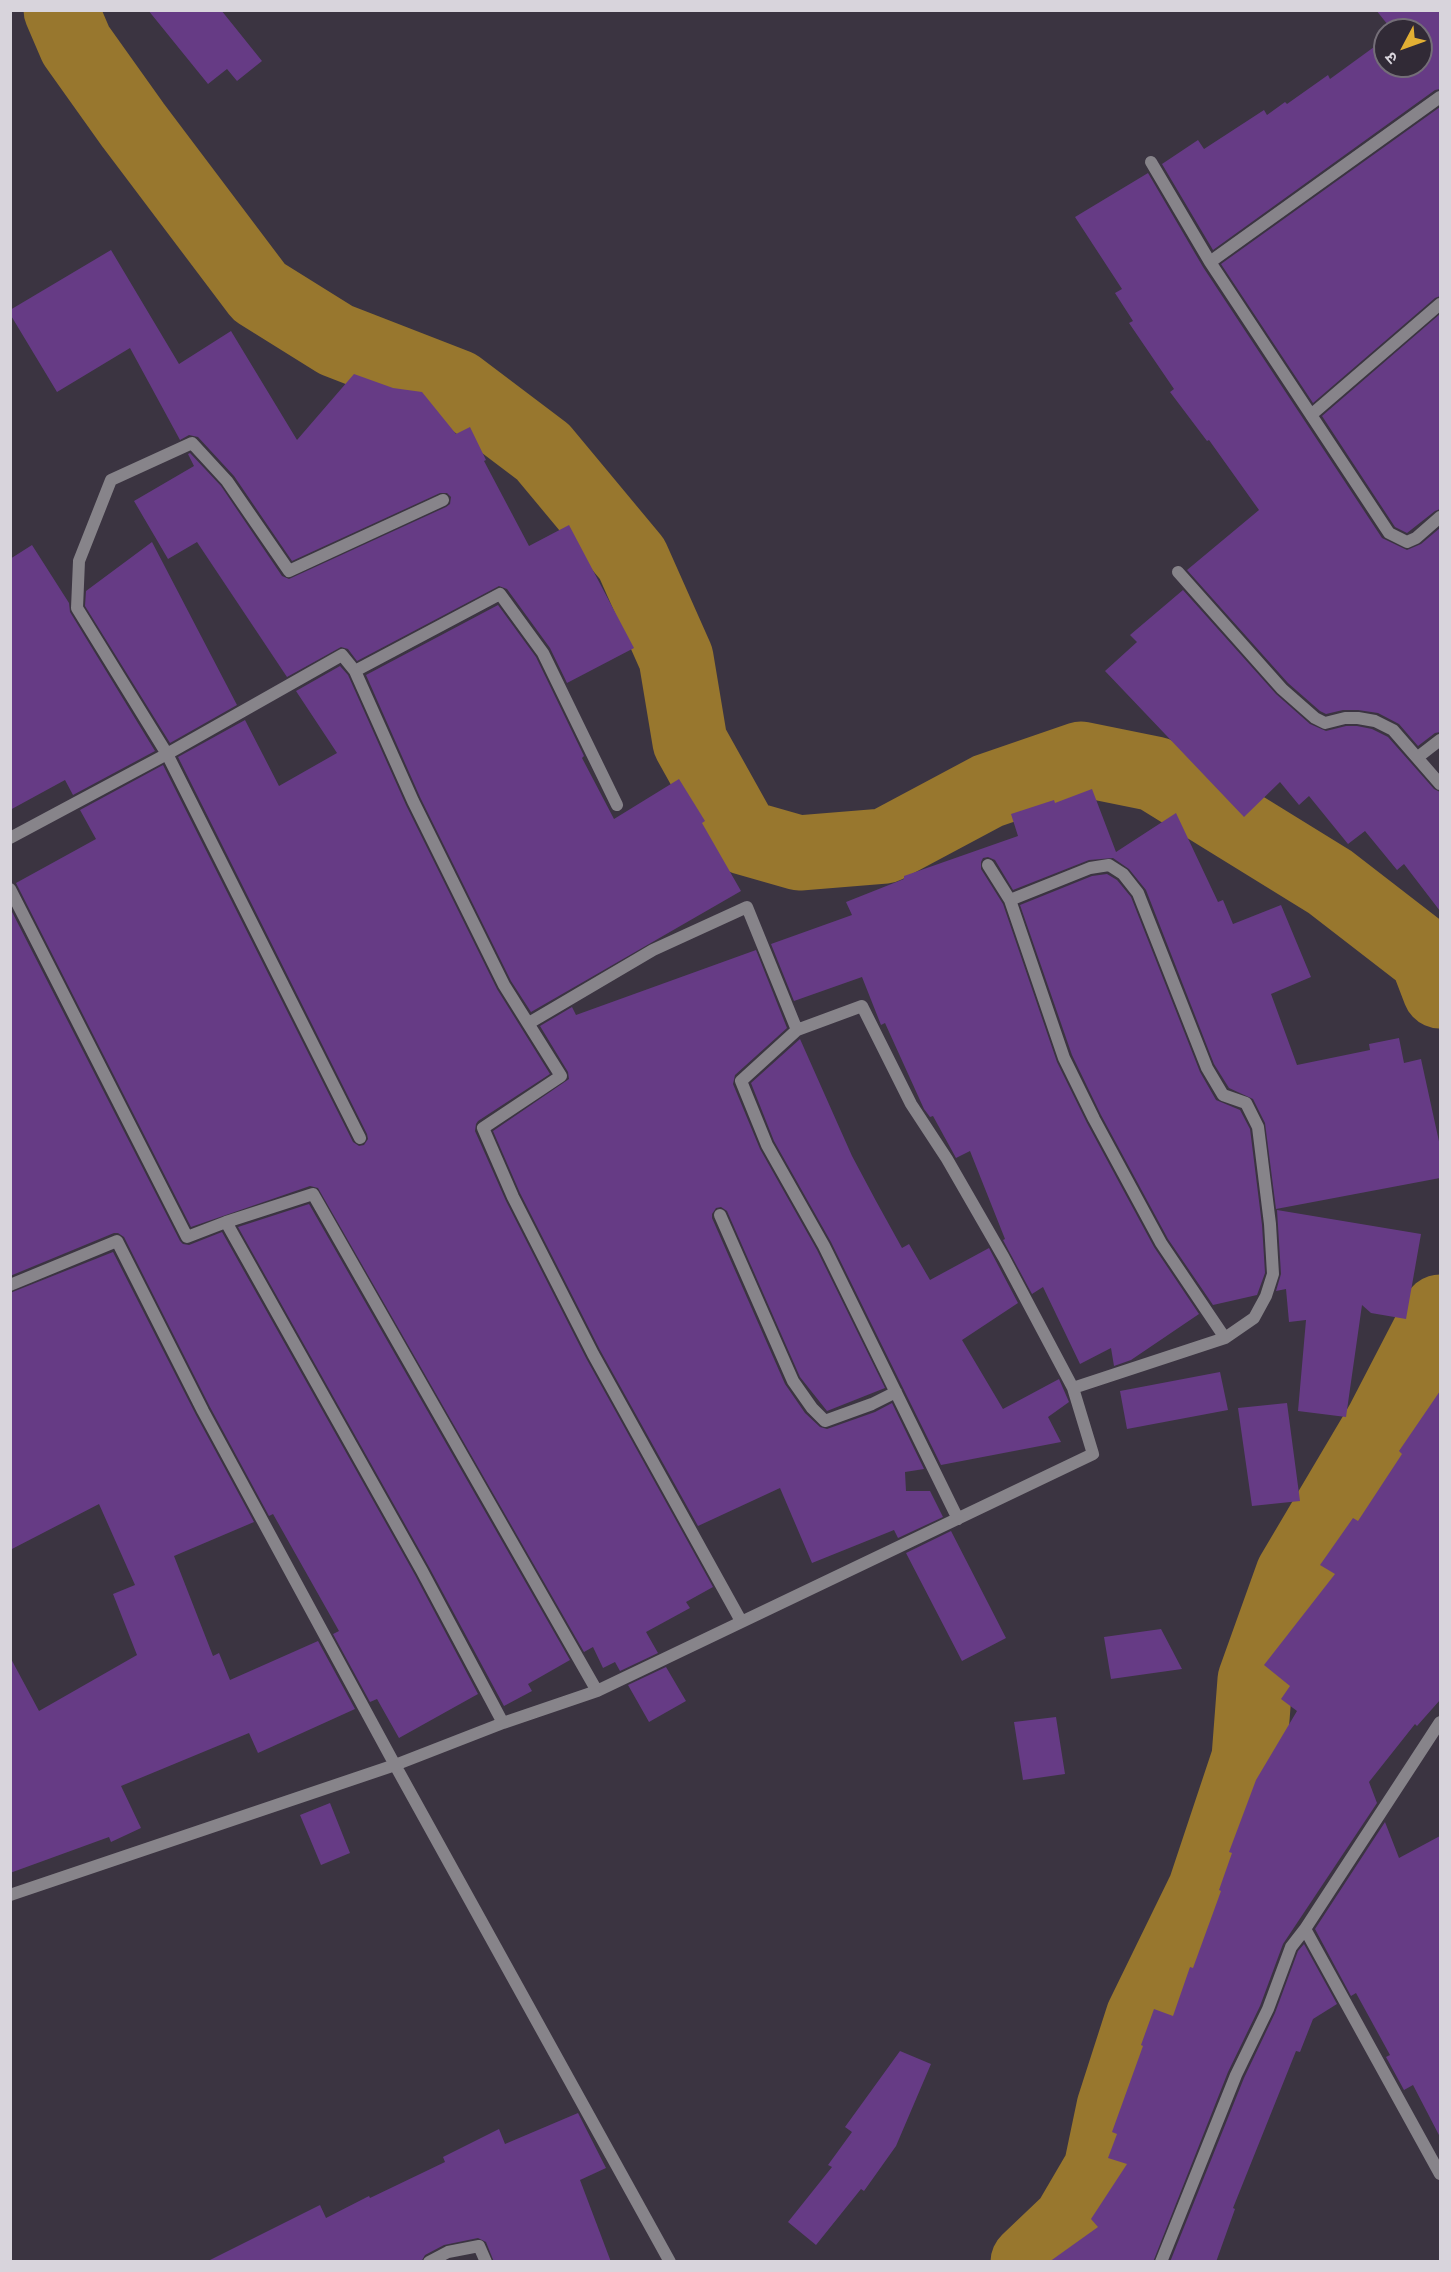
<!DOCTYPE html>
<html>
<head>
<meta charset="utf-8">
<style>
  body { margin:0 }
  #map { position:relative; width:1451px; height:2272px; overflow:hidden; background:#3b3441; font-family:Mulish,"Noto Sans Devanagari",sans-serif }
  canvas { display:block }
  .frame { position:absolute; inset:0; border:12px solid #d8d4dc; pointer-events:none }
  .north { position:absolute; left:1373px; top:18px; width:60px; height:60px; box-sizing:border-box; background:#312a36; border:2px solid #746e78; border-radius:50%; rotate:229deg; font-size:16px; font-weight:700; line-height:24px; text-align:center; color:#d8d4dc }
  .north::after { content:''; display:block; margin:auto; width:21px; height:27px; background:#e2af34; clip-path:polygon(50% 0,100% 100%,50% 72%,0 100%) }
</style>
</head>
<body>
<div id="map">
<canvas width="1451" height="2272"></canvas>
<div class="frame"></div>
<div class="north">उ</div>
</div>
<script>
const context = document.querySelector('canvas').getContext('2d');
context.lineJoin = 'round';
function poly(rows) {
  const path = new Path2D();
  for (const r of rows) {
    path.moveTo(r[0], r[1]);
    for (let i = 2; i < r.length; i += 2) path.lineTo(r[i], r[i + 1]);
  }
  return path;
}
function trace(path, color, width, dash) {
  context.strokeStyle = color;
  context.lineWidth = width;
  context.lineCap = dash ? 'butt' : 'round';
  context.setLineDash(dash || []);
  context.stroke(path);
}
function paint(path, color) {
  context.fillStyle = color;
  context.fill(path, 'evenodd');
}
trace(poly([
  [61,10,76,45,133,125,259,292,336,340,457,387,543,452,632,559,676,658,690,742,743,837,799,853,885,846,988,791,1081,759,1155,774,1330,882,1427,957,1440,991],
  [1028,2262,1070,2222,1101,2169,1114,2107,1143,2017,1205,1890,1249,1758,1255,1680,1293,1574,1383,1422,1440,1312]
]), '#98772e', 75);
paint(poly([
  [148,10,221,10,262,61,237,81,227,69,208,84],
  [1376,10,1440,10,1440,89,1435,90,1213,250,1162,164,1198,140,1204,149,1264,110,1267,115,1285,102,1287,104,1328,75,1330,79,1385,39,1385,66,1421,66,1421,30,1392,30],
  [1440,107,1440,296,1435,298,1313,403,1221,264],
  [1148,173,1203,267,1382,538,1407,550,1421,544,1440,528,1440,732,1435,733,1418,746,1399,724,1378,713,1358,710,1343,710,1326,714,1320,711,1288,683,1187,570,1259,510,1209,440,1207,441,1170,392,1174,389,1129,323,1133,321,1115,293,1122,289,1075,217],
  [111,250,179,364,231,331,297,440,354,374,393,388,422,392,456,434,470,427,486,460,484,461,529,546,569,525,634,648,567,683,550,648,507,589,499,586,357,661,348,649,341,647,287,677,197,542,168,559,134,501,194,466,188,454,190,453,221,486,282,576,289,579,446,507,450,504,451,497,447,493,440,493,292,561,234,476,198,437,189,435,180,440,130,348,57,392,10,314,10,310],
  [1440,314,1440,509,1435,511,1407,533,1395,527,1322,416],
  [152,542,237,705,170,743,85,606,86,591],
  [32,545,69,603,70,612,155,751,73,795,65,780,10,810,10,559],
  [1183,590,1276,694,1310,724,1326,731,1346,726,1357,726,1372,729,1388,737,1434,789,1440,792,1440,911,1404,864,1397,870,1365,831,1348,844,1309,796,1299,805,1280,782,1244,817,1105,671,1137,642,1130,635],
  [498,605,536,657,584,756,582,758,614,819,679,779,705,821,702,823,741,891,531,1012,511,981,420,797,366,675],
  [340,666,348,675,406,805,497,989,550,1074,478,1121,476,1124,475,1131,506,1201,586,1358,713,1587,686,1602,690,1608,646,1632,658,1653,620,1671,615,1662,603,1668,593,1647,584,1652,318,1188,310,1186,191,1227,16,883,96,839,80,810,163,765,353,1142,359,1146,364,1145,368,1139,367,1134,178,757,245,720,279,786,337,753,296,691],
  [1092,789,1116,852,1176,813,1218,902,1223,900,1233,924,1281,905,1311,977,1271,994,1297,1065,1370,1050,1369,1044,1399,1038,1404,1063,1421,1059,1440,1146,1440,1178,1276,1209,1265,1123,1253,1099,1229,1088,1214,1064,1146,890,1129,869,1113,858,1089,860,1013,890,995,860,988,857,983,858,981,862,981,869,1003,904,1057,1062,1087,1123,1154,1247,1199,1314,1131,1360,1114,1366,1111,1348,1080,1364,1043,1287,1032,1294,1003,1240,1005,1239,970,1151,956,1158,933,1116,930,1117,924,1109,885,1023,881,1025,862,977,794,1001,771,944,852,915,846,902,904,879,904,876,1018,836,1011,814,1054,800,1055,803],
  [1107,874,1117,880,1131,897,1200,1072,1216,1100,1240,1110,1250,1129,1262,1225,1265,1273,1257,1295,1213,1305,1168,1239,1101,1115,1072,1055,1020,905,1092,876],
  [10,908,180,1241,183,1244,189,1245,222,1232,415,1575,478,1694,399,1738,377,1699,370,1702,333,1634,339,1631,273,1514,269,1516,210,1407,124,1237,118,1233,114,1233,10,1276],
  [756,950,787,1028,735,1075,733,1084,760,1149,817,1250,885,1388,827,1411,800,1377,727,1211,721,1207,716,1208,712,1214,712,1218,785,1384,805,1413,820,1427,827,1429,875,1412,892,1403,924,1469,905,1472,906,1491,930,1491,943,1517,898,1538,894,1530,812,1563,780,1488,698,1526,600,1350,520,1193,493,1131,569,1079,568,1072,540,1026,572,1007,576,1015],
  [800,1039,852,1156,876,1201,902,1248,909,1244,930,1280,989,1248,1018,1303,962,1340,1003,1409,1059,1379,1069,1402,1048,1417,1061,1442,941,1465,831,1242,774,1141,751,1083],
  [309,1204,570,1660,528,1684,532,1691,504,1706,429,1567,238,1227],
  [1277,1210,1421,1234,1406,1319,1371,1313,1362,1305,1346,1417,1298,1411,1306,1320,1289,1322,1286,1289,1276,1291,1281,1274],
  [113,1252,196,1415,254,1522,174,1556,213,1656,219,1653,230,1680,318,1641,355,1709,258,1753,249,1733,121,1786,141,1828,111,1842,109,1837,10,1873,10,1657,39,1711,137,1655,113,1594,135,1585,99,1504,10,1550,10,1293],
  [1220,1372,1228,1410,1127,1429,1120,1391],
  [1440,1391,1440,1700,1417,1726,1415,1724,1369,1782,1377,1803,1283,1944,1260,2006,1228,2072,1153,2262,1049,2262,1098,2227,1091,2219,1127,2164,1108,2158,1117,2134,1112,2132,1143,2046,1141,2045,1154,2009,1173,2016,1190,1967,1193,1968,1221,1891,1219,1890,1232,1853,1229,1852,1256,1780,1297,1711,1281,1699,1290,1686,1264,1665,1335,1574,1320,1565,1353,1518,1358,1521,1402,1454,1399,1451],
  [1287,1403,1300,1501,1252,1506,1238,1408],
  [951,1531,1006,1638,962,1661,906,1553],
  [1161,1629,1182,1669,1111,1679,1104,1637],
  [666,1667,686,1701,649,1722,628,1685],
  [1056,1717,1065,1774,1023,1780,1014,1722],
  [330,1803,350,1853,321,1865,300,1815],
  [1385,1822,1399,1858,1440,1836,1440,2137,1413,2085,1404,2090,1386,2057,1390,2055,1356,1993,1351,1996,1315,1929],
  [1304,1944,1337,2004,1313,2019,1300,2052,1296,2051,1233,2208,1235,2209,1216,2262,1170,2262,1244,2078,1275,2013,1298,1951],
  [900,2051,931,2064,896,2146,864,2191,861,2189,816,2245,788,2222,832,2167,828,2165,852,2132,845,2127],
  [578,2113,606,2168,580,2180,611,2262,494,2262,486,2242,478,2238,444,2245,425,2255,421,2262,206,2262,320,2205,326,2218,369,2196,370,2198,445,2162,443,2157,499,2129,505,2144]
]), '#663b85');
trace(poly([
  [1151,162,1210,262,1389,533,1407,542,1416,538,1440,517],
  [1210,262,1440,97],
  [1311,415,1440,304],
  [1178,572,1282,689,1315,718,1325,723,1345,718,1358,718,1375,721,1393,730,1440,784],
  [355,671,500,594,543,653,617,805],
  [1418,757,1440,740],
  [10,838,167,754,342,655,355,671,413,801,504,985,561,1076,483,1128,513,1197,593,1354,741,1621],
  [988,865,1010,900,1064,1058,1094,1119,1161,1243,1225,1338,1073,1388],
  [10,889,187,1237,226,1222,422,1571,503,1723],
  [1010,900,1090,868,1109,865,1123,874,1138,893,1207,1068,1223,1095,1246,1103,1258,1127,1270,1224,1273,1274,1266,1296,1254,1318,1225,1338],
  [797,1030,741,1081,767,1145,824,1246,958,1519],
  [360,1138,167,754,77,608,79,561,111,480,192,443,227,481,289,571,443,500],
  [720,1215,793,1381,812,1408,825,1421,872,1404,896,1392],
  [226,1222,313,1194,597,1691],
  [10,1285,117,1241,203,1411,395,1765,503,1723,597,1691,1093,1454,1073,1388,1004,1258,947,1159,911,1104,862,1006,797,1030,747,907,653,950,529,1023],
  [1440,1722,1305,1929,1440,2174],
  [10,1895,395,1765,670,2262],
  [429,2262,448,2252,479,2246,486,2262],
  [1161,2262,1236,2075,1268,2009,1291,1947,1305,1929]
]), '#87848a', 12);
</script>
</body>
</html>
